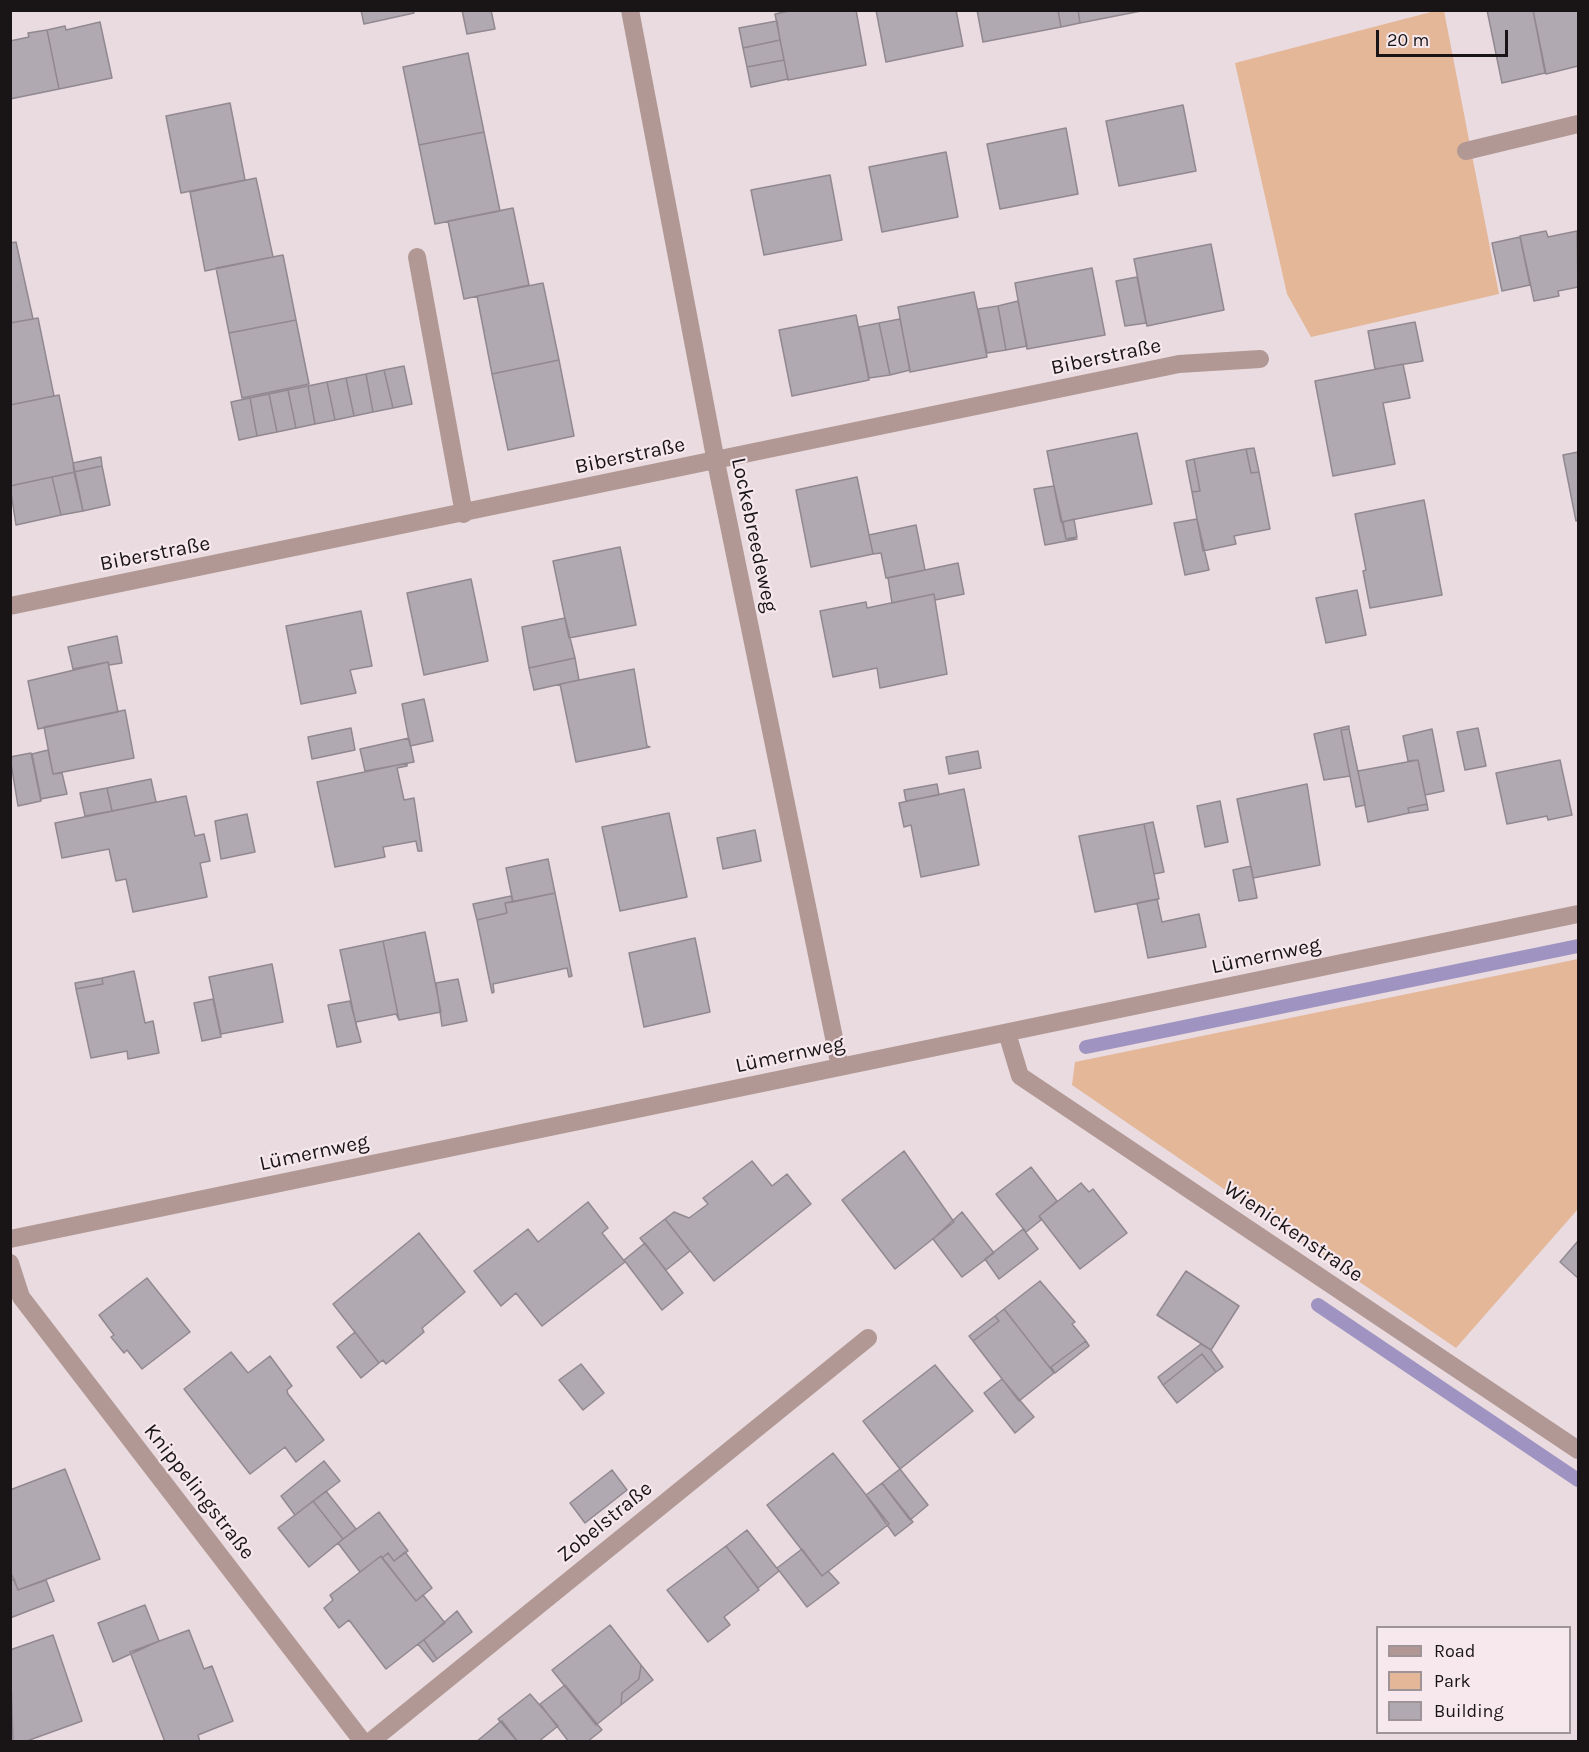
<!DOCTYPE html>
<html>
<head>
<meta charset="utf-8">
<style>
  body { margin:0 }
  #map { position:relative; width:1589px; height:1752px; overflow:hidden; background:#e9dbdf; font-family:Karla,sans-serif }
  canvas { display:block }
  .frame { position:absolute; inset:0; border:12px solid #191516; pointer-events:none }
  .legend { position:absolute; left:1376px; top:1626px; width:195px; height:108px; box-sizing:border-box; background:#f6e8ed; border:2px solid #9e9497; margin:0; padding:8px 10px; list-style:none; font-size:18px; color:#191516 }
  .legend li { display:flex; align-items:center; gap:12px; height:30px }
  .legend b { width:30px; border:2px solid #9e9497 }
  .scale { position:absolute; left:1376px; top:30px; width:132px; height:27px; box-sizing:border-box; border:3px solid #191516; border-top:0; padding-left:8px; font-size:18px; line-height:21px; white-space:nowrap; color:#191516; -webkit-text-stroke:4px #f6e8ed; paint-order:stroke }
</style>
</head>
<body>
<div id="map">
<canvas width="1589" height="1752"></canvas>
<div class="frame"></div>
<ul class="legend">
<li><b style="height:8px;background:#b19895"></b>Road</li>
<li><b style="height:16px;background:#e3b798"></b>Park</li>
<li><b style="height:16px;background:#b1a9b1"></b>Building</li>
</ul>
<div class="scale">20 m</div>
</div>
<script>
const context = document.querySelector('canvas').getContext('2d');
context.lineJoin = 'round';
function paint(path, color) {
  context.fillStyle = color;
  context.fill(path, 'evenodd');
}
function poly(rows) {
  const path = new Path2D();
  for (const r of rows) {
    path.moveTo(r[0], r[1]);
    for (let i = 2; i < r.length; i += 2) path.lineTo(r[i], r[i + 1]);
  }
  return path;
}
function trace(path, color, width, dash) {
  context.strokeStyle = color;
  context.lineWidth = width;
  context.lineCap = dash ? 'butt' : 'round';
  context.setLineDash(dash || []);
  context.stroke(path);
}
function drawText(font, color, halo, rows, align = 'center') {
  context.font = font + ' Karla,sans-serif';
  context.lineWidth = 4.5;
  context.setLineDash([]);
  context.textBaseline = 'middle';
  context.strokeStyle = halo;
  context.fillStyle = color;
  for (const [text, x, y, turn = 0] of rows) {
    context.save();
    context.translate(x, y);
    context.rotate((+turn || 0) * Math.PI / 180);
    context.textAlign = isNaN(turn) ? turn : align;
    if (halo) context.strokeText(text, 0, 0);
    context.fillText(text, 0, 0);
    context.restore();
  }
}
paint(poly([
  [1435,11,1444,11,1499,294,1311,337,1287,294,1235,63],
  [1578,959,1578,1209,1456,1348,1072,1085,1075,1062]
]), '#e3b798');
trace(poly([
  [1086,1047,1578,946],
  [1318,1305,1578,1480]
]), '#9f94c1', 14);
const building = poly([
  [361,10,413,10,414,13,364,24,361,10],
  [462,10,491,10,495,29,467,34,462,10],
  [793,10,856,10,866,65,788,80,775,14,793,10],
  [876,10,956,10,963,46,886,62,876,10],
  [977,10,1058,10,1061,27,983,42,977,10],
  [1058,10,1078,10,1080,23,1061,27,1058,10],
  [1078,10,1146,10,1080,23,1078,10],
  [1487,10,1533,10,1545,73,1502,83,1487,10],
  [1533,10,1578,10,1578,66,1546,74,1533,10],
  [777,21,780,40,743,48,739,28,777,21],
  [100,22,112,78,59,89,47,30,65,26,66,30,100,22],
  [47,30,59,89,10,99,10,41,29,37,28,33,47,30],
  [780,40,784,60,747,67,743,48,780,40],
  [468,53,484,132,419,145,403,67,468,53],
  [784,60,788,79,751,87,747,67,784,60],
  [230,103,245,180,181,193,166,116,230,103],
  [1183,105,1196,171,1119,186,1106,121,1183,105],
  [1066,128,1078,194,1000,209,987,144,1066,128],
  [484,132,500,211,435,224,419,145,484,132],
  [946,152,958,217,882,232,869,167,946,152],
  [830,175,842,240,764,255,751,190,830,175],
  [256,178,273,257,205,271,190,192,256,178],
  [513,208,529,285,464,299,448,221,513,208],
  [1546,231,1548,237,1577,231,1578,287,1558,291,1559,296,1534,301,1520,236,1546,231],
  [1520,237,1530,285,1502,291,1492,243,1520,237],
  [16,242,33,319,10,323,10,243,16,242],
  [1211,244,1224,310,1147,326,1134,259,1211,244],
  [283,255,296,320,229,333,216,268,283,255],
  [1092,268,1105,335,1027,349,1015,283,1092,268],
  [1137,277,1146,323,1125,326,1116,281,1137,277],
  [543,283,559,360,492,374,477,296,543,283],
  [974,292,987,357,910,372,898,307,974,292],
  [1018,301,1027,346,1006,350,998,306,1018,301],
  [998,306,1006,350,987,353,978,309,998,306],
  [856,315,869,380,792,396,779,330,856,315],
  [38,318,54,396,10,405,10,323,38,318],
  [900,319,910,370,890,375,879,323,900,319],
  [296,320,309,384,242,398,229,333,296,320],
  [1415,322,1423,361,1375,369,1368,331,1415,322],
  [879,323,890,375,869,378,859,327,879,323],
  [559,360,574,436,508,450,492,374,559,360],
  [1403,364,1410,398,1383,403,1395,464,1333,476,1315,381,1403,364],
  [404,366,412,404,393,408,384,370,404,366],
  [384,370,393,408,373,412,366,374,384,370],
  [366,374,373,412,354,416,346,378,366,374],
  [346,378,354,416,335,420,327,382,346,378],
  [327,382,335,420,315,424,308,386,327,382],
  [308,386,315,424,296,428,288,390,308,386],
  [288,390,296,428,277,432,269,394,288,390],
  [269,394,277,432,257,436,250,398,269,394],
  [59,395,75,472,10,486,10,405,59,395],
  [250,398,257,436,239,440,231,402,250,398],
  [1137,433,1152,504,1061,522,1047,451,1137,433],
  [1254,448,1259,472,1251,473,1246,449,1254,448],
  [1246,449,1251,473,1259,472,1270,529,1234,536,1236,544,1203,551,1192,492,1200,491,1194,459,1246,449],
  [1578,452,1578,520,1576,521,1563,455,1578,452],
  [101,457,102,466,74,472,73,463,101,457],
  [1194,459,1200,491,1192,492,1186,461,1194,459],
  [102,466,110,505,83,511,74,472,102,466],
  [75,472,83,511,61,515,52,477,75,472],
  [52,477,61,515,16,525,10,486,52,477],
  [857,477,873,554,811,567,796,490,857,477],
  [1054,486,1066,539,1077,539,1045,545,1034,489,1054,486],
  [1424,500,1442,595,1370,608,1363,571,1366,570,1355,514,1424,500],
  [1074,519,1077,537,1066,539,1063,522,1074,519],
  [1197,519,1209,570,1185,575,1174,523,1197,519],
  [916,525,925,570,886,578,881,553,873,554,869,535,916,525],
  [620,547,636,625,569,638,553,561,620,547],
  [958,563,964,594,935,600,934,594,892,603,888,578,958,563],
  [471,579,488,661,424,675,407,593,471,579],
  [1357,590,1366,635,1326,643,1316,598,1357,590],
  [934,594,947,674,880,688,877,668,833,677,820,611,866,602,867,608,934,594],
  [361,611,372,666,350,670,356,693,301,704,286,626,361,611],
  [565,618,575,658,529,668,522,627,565,618],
  [117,636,122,663,109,665,108,662,73,669,68,647,117,636],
  [575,658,579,680,534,690,529,668,575,658],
  [108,662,118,712,38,729,28,681,108,662],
  [634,669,647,746,650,747,576,762,560,684,634,669],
  [424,699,433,741,410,746,402,704,424,699],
  [125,710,134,758,53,774,44,727,125,710],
  [1349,726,1349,729,1341,730,1350,776,1324,780,1314,734,1349,726],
  [351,728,355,750,312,759,308,737,351,728],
  [1478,728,1486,766,1465,770,1457,732,1478,728],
  [1349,729,1365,805,1356,807,1341,730,1349,729],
  [1432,729,1444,791,1425,795,1418,760,1408,761,1403,736,1432,729],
  [409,738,414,762,365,771,360,749,409,738],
  [48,750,53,774,62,773,67,794,41,799,32,754,48,750],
  [978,751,981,768,949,774,946,757,978,751],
  [31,753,41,801,18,806,10,757,31,753],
  [1418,760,1427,804,1408,808,1409,813,1368,822,1358,771,1418,760],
  [1560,760,1572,815,1548,820,1547,816,1507,824,1496,773,1560,760],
  [407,763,407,766,397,768,404,800,414,798,422,851,418,851,416,841,383,847,385,857,335,867,317,782,407,763],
  [151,779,156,802,112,811,107,788,151,779],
  [937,784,939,795,906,801,904,790,937,784],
  [1307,784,1320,865,1253,878,1237,799,1307,784],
  [107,788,112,811,85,816,80,793,107,788],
  [964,789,979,865,921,877,911,825,904,827,899,803,964,789],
  [186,796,195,836,204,834,210,861,200,863,207,897,133,912,126,879,116,881,109,849,62,858,55,823,186,796],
  [1220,801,1228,842,1205,847,1197,806,1220,801],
  [1427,804,1428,810,1409,813,1408,808,1427,804],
  [669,813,687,897,620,911,602,827,669,813],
  [247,814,255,852,221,859,215,821,247,814],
  [1153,822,1164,872,1154,874,1144,824,1153,822],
  [1144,824,1159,899,1095,912,1079,836,1144,824],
  [755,830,761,861,723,869,717,838,755,830],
  [548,859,555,893,513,902,506,868,548,859],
  [1251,866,1257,898,1239,901,1233,870,1251,866],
  [555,893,572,976,569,977,567,968,493,984,494,992,492,993,477,920,507,913,505,903,555,893],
  [511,896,513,902,505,903,507,913,477,920,473,904,511,896],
  [1157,899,1162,922,1199,914,1206,947,1148,958,1137,903,1157,899],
  [425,932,441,1012,399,1020,383,941,425,932],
  [695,938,710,1012,644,1027,629,953,695,938],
  [383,941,399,1020,396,1014,356,1022,357,1029,340,950,383,941],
  [272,964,283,1022,221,1034,209,977,272,964],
  [134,971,145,1023,153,1021,159,1053,128,1059,127,1051,91,1058,76,989,103,984,102,978,134,971],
  [102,978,103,984,76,989,75,983,102,978],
  [458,979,467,1021,442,1026,436,983,458,979],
  [213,999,221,1037,202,1041,194,1003,213,999],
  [350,1001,361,1042,337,1047,328,1005,350,1001],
  [904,1151,954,1222,895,1269,842,1200,904,1151],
  [752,1161,772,1186,787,1174,811,1204,714,1281,665,1219,674,1212,689,1218,708,1204,703,1198,752,1161],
  [1031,1167,1057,1201,1039,1216,1041,1220,1026,1232,996,1194,1031,1167],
  [1081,1183,1089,1192,1093,1189,1127,1233,1080,1269,1039,1216,1081,1183],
  [588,1202,608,1228,602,1233,625,1262,542,1326,516,1293,501,1306,474,1271,528,1229,538,1242,588,1202],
  [962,1212,994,1253,962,1277,933,1239,962,1212],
  [665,1219,690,1251,666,1270,640,1238,665,1219],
  [1023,1229,1038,1249,999,1279,985,1259,1023,1229],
  [419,1233,465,1292,422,1328,424,1332,386,1364,383,1360,379,1363,333,1304,419,1233],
  [1578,1241,1578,1278,1560,1262,1578,1241],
  [645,1243,683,1293,662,1310,624,1260,645,1243],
  [1186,1271,1239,1306,1211,1350,1157,1315,1186,1271],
  [147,1278,190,1332,142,1369,127,1350,124,1353,111,1337,114,1335,99,1315,147,1278],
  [1040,1281,1075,1322,1072,1324,1086,1341,1051,1367,1054,1373,1004,1309,1040,1281],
  [1004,1309,1054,1373,1019,1401,973,1341,999,1321,995,1316,1004,1309],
  [995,1316,999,1321,973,1341,969,1336,995,1316],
  [355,1332,379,1363,361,1378,337,1347,355,1332],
  [1086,1341,1089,1346,1055,1373,1051,1367,1086,1341],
  [1201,1344,1211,1350,1223,1367,1216,1372,1202,1354,1163,1385,1158,1377,1201,1344],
  [231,1352,248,1373,270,1356,292,1386,287,1390,288,1394,324,1440,296,1462,285,1447,250,1474,184,1389,231,1352],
  [1202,1354,1216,1372,1177,1403,1163,1385,1202,1354],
  [581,1364,604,1393,583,1410,559,1380,581,1364],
  [935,1365,973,1411,900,1469,863,1421,935,1365],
  [1002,1379,1034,1417,1015,1433,984,1393,1002,1379],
  [833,1453,889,1524,822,1576,767,1505,833,1453],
  [324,1461,340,1481,295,1515,281,1496,324,1461],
  [65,1469,100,1559,18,1590,10,1571,10,1490,65,1469],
  [900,1469,928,1505,910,1520,882,1483,900,1469],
  [612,1470,627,1490,585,1523,570,1503,612,1470],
  [882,1483,913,1522,895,1536,866,1495,882,1483],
  [326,1491,356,1529,343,1539,313,1501,326,1491],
  [313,1501,343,1539,309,1567,278,1528,313,1501],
  [379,1512,408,1551,394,1561,388,1553,382,1558,381,1556,360,1572,338,1543,379,1512],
  [747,1530,779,1571,758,1588,726,1546,747,1530],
  [726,1546,759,1590,724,1617,730,1625,708,1642,667,1590,726,1546],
  [802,1549,822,1576,828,1571,839,1583,807,1607,777,1568,802,1549],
  [405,1552,432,1588,416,1601,382,1558,388,1553,394,1561,405,1552],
  [381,1556,416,1601,423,1595,445,1623,386,1669,349,1620,339,1628,324,1608,333,1600,330,1595,381,1556],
  [14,1579,18,1590,46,1580,54,1601,10,1618,10,1581,14,1579],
  [145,1605,159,1641,113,1662,98,1623,145,1605],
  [457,1611,472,1632,437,1659,424,1640,457,1611],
  [610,1625,641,1665,639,1679,622,1693,621,1705,596,1725,552,1670,610,1625],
  [189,1630,204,1669,212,1666,233,1721,198,1735,200,1742,165,1742,130,1652,189,1630],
  [53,1635,82,1721,24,1742,13,1742,10,1650,53,1635],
  [424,1640,437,1659,433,1662,418,1644,424,1640],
  [641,1665,653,1680,621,1705,622,1693,639,1679,641,1665],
  [565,1685,602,1730,587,1742,569,1742,540,1704,565,1685],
  [530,1694,558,1726,538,1742,518,1742,498,1719,530,1694],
  [502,1721,518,1742,476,1742,500,1722,502,1721]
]);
paint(building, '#b1a9b1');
trace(building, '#918890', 1.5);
trace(poly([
  [630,10,716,462,840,1067],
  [1466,151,1578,124],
  [417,257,464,514],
  [10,606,1179,364,1260,359],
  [1007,1033,1020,1076,1578,1450],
  [10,1239,1578,914],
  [10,1263,21,1297,363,1742],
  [370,1742,868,1338]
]), '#b19895', 18);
drawText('21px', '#191516', '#f6e8ed', [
  ["Biberstraße",1106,357,-12],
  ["Biberstraße",630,456,-12],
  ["Lockebreedeweg",754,535,78],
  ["Biberstraße",155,554,-11],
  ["Lümernweg",1266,956,-12],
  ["Lümernweg",790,1055,-12],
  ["Lümernweg",314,1153,-12],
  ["Wienickenstraße",1293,1232,34],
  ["Knippelingstraße",199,1492,52],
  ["Zobelstraße",605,1522,-39]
]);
</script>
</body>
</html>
